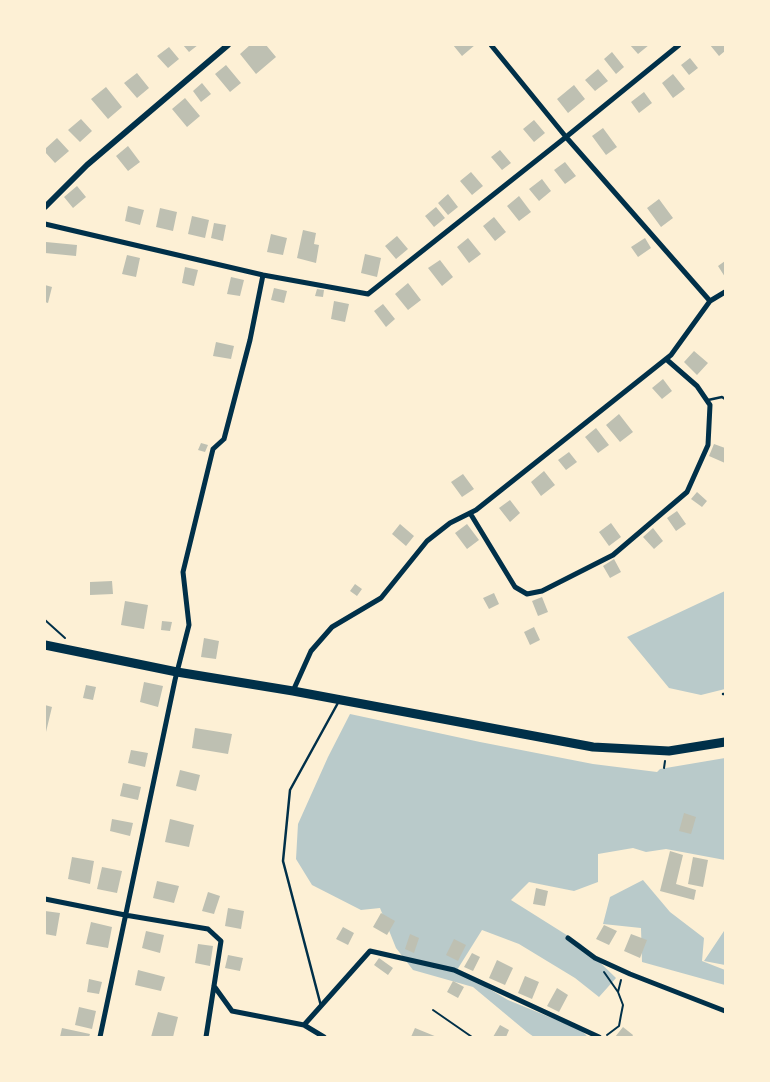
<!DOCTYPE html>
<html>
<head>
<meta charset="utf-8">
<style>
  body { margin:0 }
  #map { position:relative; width:770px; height:1082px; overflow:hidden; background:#fdf0d5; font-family:"DejaVu Sans",sans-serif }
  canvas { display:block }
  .frame { position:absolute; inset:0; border:46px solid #fdf0d5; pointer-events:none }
</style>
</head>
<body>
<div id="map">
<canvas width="770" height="1082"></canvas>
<div class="frame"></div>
</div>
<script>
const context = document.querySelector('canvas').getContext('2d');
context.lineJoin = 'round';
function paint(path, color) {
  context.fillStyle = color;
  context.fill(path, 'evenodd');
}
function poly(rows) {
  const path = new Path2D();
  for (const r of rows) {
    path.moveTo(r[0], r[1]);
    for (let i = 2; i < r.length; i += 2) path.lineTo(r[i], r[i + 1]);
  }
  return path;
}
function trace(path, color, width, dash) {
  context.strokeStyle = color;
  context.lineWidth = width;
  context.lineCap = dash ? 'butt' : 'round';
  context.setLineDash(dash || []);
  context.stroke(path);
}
paint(poly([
  [725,591,725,689,701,695,669,688,627,637],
  [350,714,480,742,593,764,657,772,660,769,725,758,725,860,666,849,646,852,633,848,598,854,598,882,574,891,529,882,511,900,581,944,616,978,599,997,575,978,519,944,482,930,457,970,508,1000,581,1030,588,1037,534,1037,527,1032,473,987,413,970,396,948,380,908,361,910,312,885,296,859,298,824,328,757],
  [643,880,670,912,704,938,702,961,725,970,725,985,642,962,641,928,603,924,610,897],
  [725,926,725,965,704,961,724,931]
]), '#b9caca');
paint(poly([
  [183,45,198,45,189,52],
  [250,45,266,45,276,57,256,74,240,54],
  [453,45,475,45,462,56],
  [630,45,649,45,638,54],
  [710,45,725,45,725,51,719,56],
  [169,47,179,59,168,68,157,56],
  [612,52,624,67,616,74,604,59],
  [690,58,698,68,689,75,681,65],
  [226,65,241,83,230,92,215,74],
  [598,69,608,81,595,91,585,80],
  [137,73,149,88,137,98,124,83],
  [673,74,685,89,673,98,662,83],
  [202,83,211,94,201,102,193,91],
  [574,85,585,99,568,113,557,99],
  [106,87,122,107,108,119,91,99],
  [644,92,652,103,639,113,631,102],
  [185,98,200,116,187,127,172,109],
  [81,119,92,131,80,142,68,130],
  [534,120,545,133,534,142,523,129],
  [603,128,617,147,606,155,592,136],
  [57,138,69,151,55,163,45,152,45,149],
  [128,146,140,162,128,171,116,156],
  [500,150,511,163,502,170,491,157],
  [565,162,576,176,565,184,554,170],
  [471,172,483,186,472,195,460,181],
  [542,179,551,191,539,201,529,189],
  [77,186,86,197,73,208,64,197],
  [448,194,458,207,448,215,438,203],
  [519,196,531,212,519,221,507,206],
  [659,199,673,218,661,227,647,208],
  [128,206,144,210,140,225,125,221],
  [436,207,445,218,434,227,425,216],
  [160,208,177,212,173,231,156,227],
  [192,216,209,220,205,238,188,234],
  [494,217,506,232,495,241,483,226],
  [214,223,226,225,223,241,211,238],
  [303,230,316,233,314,244,319,245,316,263,297,258],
  [271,234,287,238,283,255,267,252],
  [397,236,408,249,396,259,385,246],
  [468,238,481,254,469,263,457,247],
  [645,238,651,248,638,257,631,247],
  [46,242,77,245,76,256,45,253],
  [365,254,381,258,377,277,361,273],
  [127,255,140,258,136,277,122,274],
  [440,260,453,277,442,286,428,268],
  [725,261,725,277,718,266],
  [185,267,198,270,194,286,182,283],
  [231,277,244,280,240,296,227,294],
  [408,283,421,300,408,310,395,294],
  [45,285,52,287,48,303,45,302],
  [274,288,287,291,284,303,271,300],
  [317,289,324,290,323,297,315,296],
  [334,301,349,304,345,322,331,319],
  [383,304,395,319,386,327,374,311],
  [216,342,234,346,231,359,213,356],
  [694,351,708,363,697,375,684,362],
  [663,379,672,391,662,399,652,388],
  [619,414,633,432,620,442,606,425],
  [596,428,609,445,598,453,585,437],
  [201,443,208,445,205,452,198,450],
  [714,444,725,448,725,463,709,456],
  [569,452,577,462,566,470,558,460],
  [544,471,555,485,541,496,531,482],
  [463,474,474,489,462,497,451,482],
  [697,492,707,501,702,507,691,499],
  [510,500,520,513,510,522,499,508],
  [677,511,686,524,676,531,667,518],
  [611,523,621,537,609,546,599,532],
  [400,524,414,536,406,546,392,534],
  [467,524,479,540,467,549,455,533],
  [653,528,663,541,654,549,643,537],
  [614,559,621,572,610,578,603,566],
  [112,581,113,594,90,595,90,582],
  [355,584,362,589,357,596,350,591],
  [494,593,499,604,489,609,483,598],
  [542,597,548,612,538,616,532,601],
  [125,601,148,605,144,629,121,625],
  [162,621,172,622,170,631,161,630],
  [534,627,540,640,530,645,524,632],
  [204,638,219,641,216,659,201,657],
  [144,682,163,686,158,707,140,702],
  [86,685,96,687,93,700,83,698],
  [45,705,52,707,46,732,45,732],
  [195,728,232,734,228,754,192,748],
  [131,750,148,753,145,767,128,763],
  [180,770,200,775,196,791,176,786],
  [123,783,141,787,138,800,120,796],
  [684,813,696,817,691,834,679,831],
  [112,819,133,823,130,836,110,831],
  [170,819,194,825,189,847,165,842],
  [670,851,683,855,676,884,696,890,694,900,660,891],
  [72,857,94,861,90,884,68,879],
  [693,857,708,860,703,887,688,884],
  [102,867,122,871,117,893,97,889],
  [157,881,179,886,174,903,153,898],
  [536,888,548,891,545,906,533,904],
  [208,892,220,896,214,914,202,911],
  [228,908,244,911,241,929,225,926],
  [45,911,60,913,56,936,45,934],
  [381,913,395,921,387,935,373,927],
  [91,922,112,927,108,948,86,944],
  [604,925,617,931,609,945,596,939],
  [343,927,354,933,348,945,336,939],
  [146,931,164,935,160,953,142,948],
  [410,934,419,938,414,953,405,949],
  [631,934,647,940,640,958,624,951],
  [454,939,466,945,458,961,446,955],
  [198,944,213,946,210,966,195,963],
  [472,953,480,957,473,971,464,967],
  [228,955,243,958,240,971,225,968],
  [379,958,393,968,388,975,374,965],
  [497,960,513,968,505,985,489,978],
  [138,970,165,977,161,991,135,985],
  [525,976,539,982,532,999,518,993],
  [89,979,102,982,99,994,87,992],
  [453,981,464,987,458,998,447,992],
  [557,988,568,995,559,1012,547,1006],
  [79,1007,96,1011,92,1029,75,1025],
  [158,1012,178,1017,173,1037,151,1037],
  [500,1025,509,1030,506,1037,493,1037],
  [623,1027,633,1035,632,1037,615,1037],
  [62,1028,90,1034,89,1037,60,1037],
  [415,1028,437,1037,411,1037]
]), '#bec0b2');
trace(poly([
  [45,620,65,638],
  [664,768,665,761],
  [604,972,618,992],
  [433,1010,472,1037],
  [607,1035,619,1026,621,1015,623,1005,618,992,621,980]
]), '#003049', 2);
trace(poly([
  [708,400,722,397,725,399],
  [723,694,725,694],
  [321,1006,283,861,290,790,339,701]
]), '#003049', 2.5);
trace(poly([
  [491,45,566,137,710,301],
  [45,224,263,275,368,294,566,137,679,45],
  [470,513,515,587,527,594,542,591,613,555,687,492,708,445,710,405,697,386,666,359],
  [293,691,311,651,332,627,381,598,427,541,450,523,476,510,671,355,710,301,725,292],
  [45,899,125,915,208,929,221,941,206,1037],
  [568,938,595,958,630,974,725,1011],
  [214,986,232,1011,304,1025,324,1037],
  [304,1025,370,951,454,970,599,1037],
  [100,1037,175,680,189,625,183,572,213,449,224,439,250,340,263,275]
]), '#003049', 5);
trace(poly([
  [45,207,87,165,228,45]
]), '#003049', 6);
trace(poly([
  [45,645,177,672,293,691,593,747,669,751,725,742]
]), '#003049', 9);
</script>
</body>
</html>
